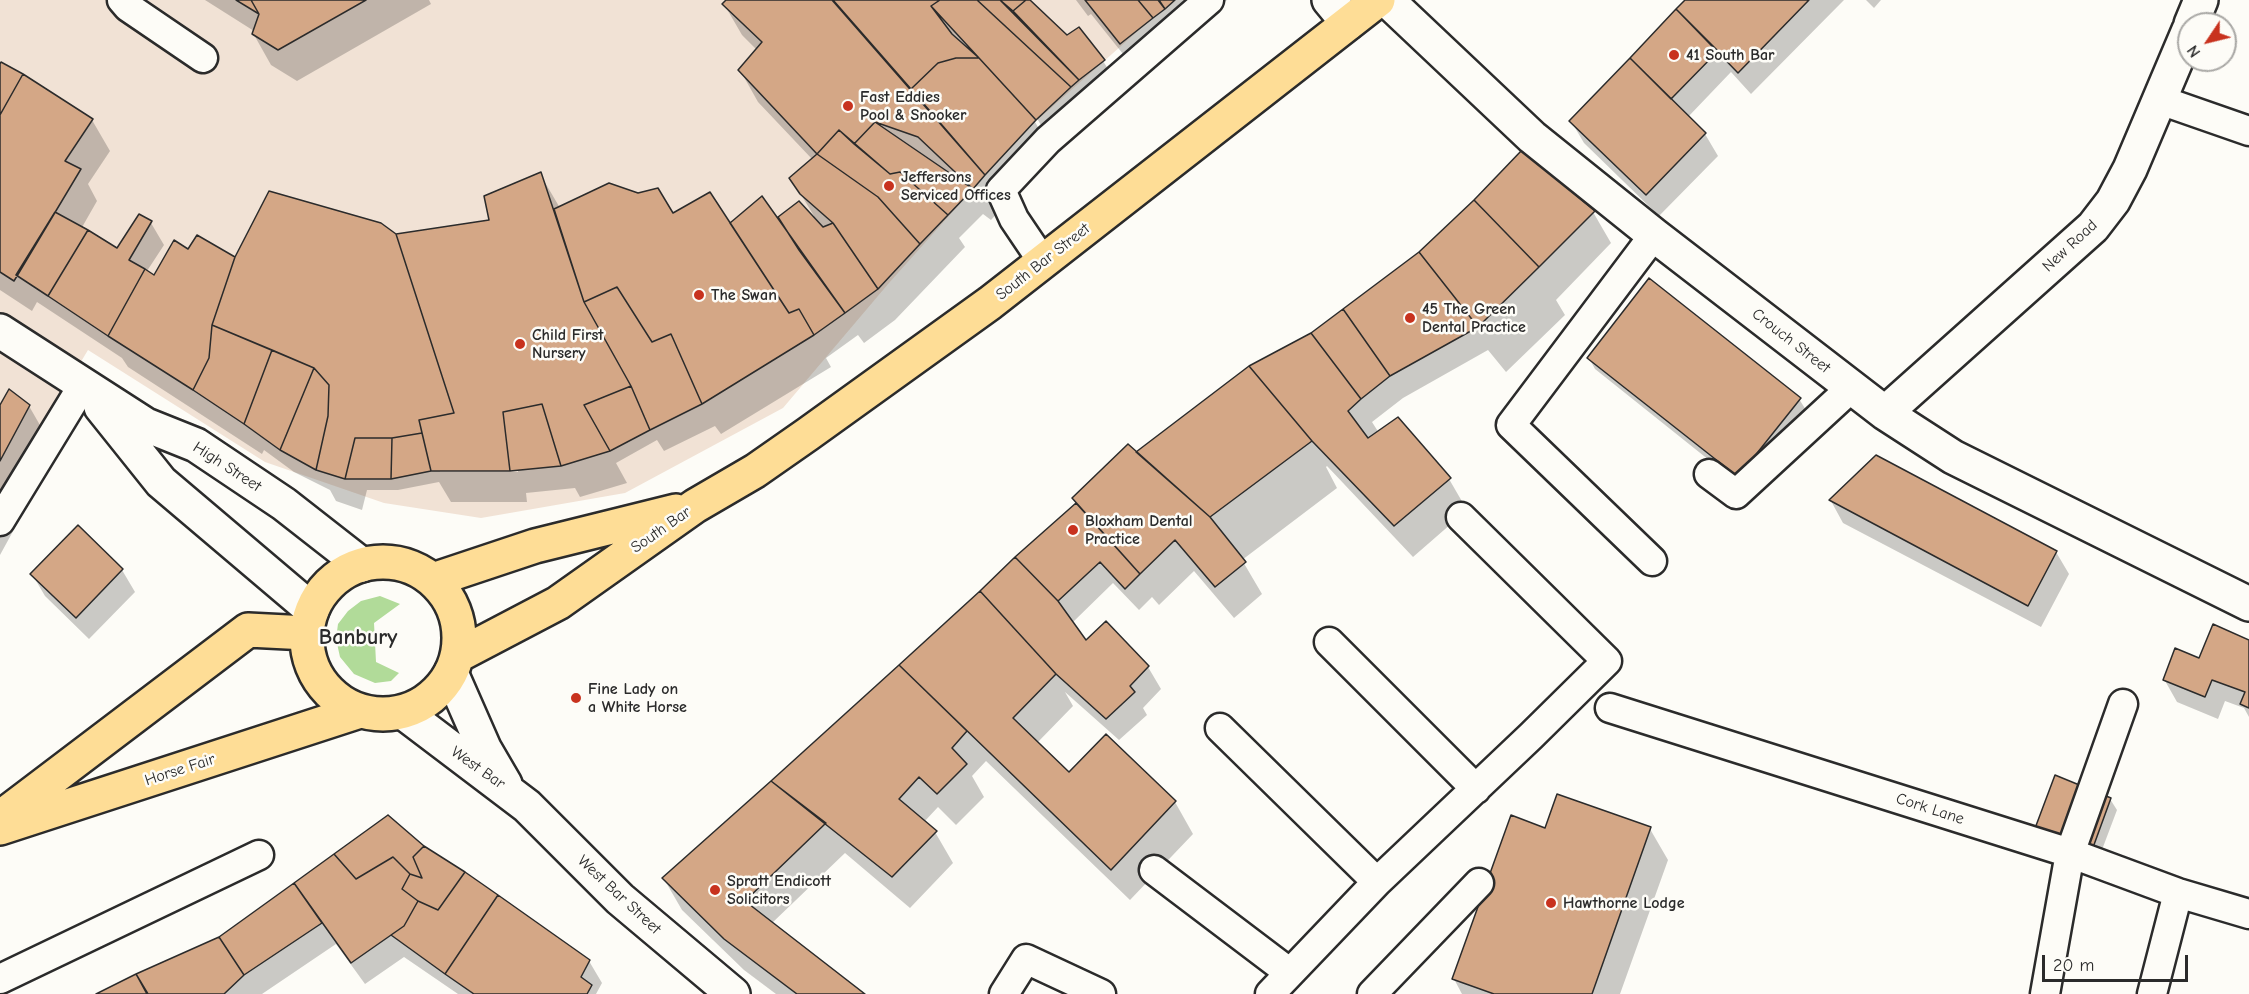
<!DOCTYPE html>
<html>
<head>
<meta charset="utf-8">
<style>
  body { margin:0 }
  #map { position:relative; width:2249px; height:994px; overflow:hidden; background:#fdfcf7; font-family:"Comic Neue",sans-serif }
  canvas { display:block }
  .north { position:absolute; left:2177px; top:12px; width:60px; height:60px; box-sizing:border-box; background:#fdfcf7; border:2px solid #a9a8a5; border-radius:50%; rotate:235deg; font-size:16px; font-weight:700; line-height:24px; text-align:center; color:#2b2b2b }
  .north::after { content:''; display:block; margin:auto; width:21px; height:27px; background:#c8321e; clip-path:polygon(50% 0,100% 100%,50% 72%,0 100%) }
  .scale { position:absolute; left:2042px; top:955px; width:146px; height:27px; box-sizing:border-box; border:3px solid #2b2b2b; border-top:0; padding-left:8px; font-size:18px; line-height:21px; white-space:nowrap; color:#2b2b2b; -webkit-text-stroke:4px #fdfcf7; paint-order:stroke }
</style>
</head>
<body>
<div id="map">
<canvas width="2249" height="994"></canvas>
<div class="north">N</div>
<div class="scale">20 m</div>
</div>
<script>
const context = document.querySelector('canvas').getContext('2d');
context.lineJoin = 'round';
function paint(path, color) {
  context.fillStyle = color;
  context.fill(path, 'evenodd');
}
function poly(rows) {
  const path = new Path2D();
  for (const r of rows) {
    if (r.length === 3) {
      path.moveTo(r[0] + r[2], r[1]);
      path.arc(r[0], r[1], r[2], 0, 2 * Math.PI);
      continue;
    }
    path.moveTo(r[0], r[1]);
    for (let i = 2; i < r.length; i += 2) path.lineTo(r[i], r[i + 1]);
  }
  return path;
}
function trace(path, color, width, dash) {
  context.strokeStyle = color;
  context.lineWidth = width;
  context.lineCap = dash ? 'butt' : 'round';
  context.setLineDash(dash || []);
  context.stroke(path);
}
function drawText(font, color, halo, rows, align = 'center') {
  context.font = font + ' "Comic Neue",sans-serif';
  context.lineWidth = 5;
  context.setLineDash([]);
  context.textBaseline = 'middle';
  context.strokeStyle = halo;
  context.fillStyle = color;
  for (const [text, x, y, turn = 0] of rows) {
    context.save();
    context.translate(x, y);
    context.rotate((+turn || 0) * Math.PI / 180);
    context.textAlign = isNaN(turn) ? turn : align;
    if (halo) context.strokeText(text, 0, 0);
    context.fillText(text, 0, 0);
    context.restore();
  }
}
paint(poly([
  [0,0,1173,0,1025,131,889,283,783,408,625,493,481,518,384,503,265,462,88,350,0,496]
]), '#f1e2d5');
paint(poly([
  [380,596,400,604,374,623,376,662,399,673,391,681,375,683,354,674,340,657,336,639,338,624,348,611,361,601]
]), '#b1db99');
paint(poly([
  [205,0,429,0,431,4,297,81,271,65,253,33,254,31],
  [728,0,1027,0,1066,37,1103,61,1110,72,1050,141,1034,113,1031,115,1053,153,991,220,983,214,959,238,965,247,895,320,864,343,858,335,826,358,831,367,721,434,715,426,664,451,657,440,616,463,627,483,580,497,575,488,526,493,527,502,451,502,439,482,398,490,367,490,362,510,336,501,330,490,294,472,264,450,262,454,128,367,122,358,37,302,32,311,0,290,0,66,92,120,110,151,88,184,97,201,81,229,118,250,151,223,164,245,147,271,154,277,188,251,235,260,491,222,540,174,560,208,673,215,730,225,785,230,814,216,791,178,812,159,758,102,740,70,757,50,742,35,724,4],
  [440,469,518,469,518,472,440,472],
  [1076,0,1227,0,1139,74,1091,14,1088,16],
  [1687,0,1844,0,1751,94,1731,72,1688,117,1705,134,1718,156,1659,216,1584,143,1571,121],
  [1866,0,1881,0,1874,8],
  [1593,212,1611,243,1556,300,1565,315,1506,372,1488,350,1403,398,1372,422,1379,433,1449,479,1467,510,1413,557,1327,466,1326,467,1337,488,1242,560,1262,594,1234,618,1194,571,1159,605,1152,597,1139,610,1113,583,1072,623,1086,642,1148,667,1161,689,1143,708,1147,715,1119,740,1065,692,1073,706,1037,743,1069,774,1106,736,1175,802,1193,834,1130,900,986,761,972,776,984,797,956,825,938,807,924,822,935,832,953,863,910,908,845,853,771,924,862,994,776,994,744,970,682,910,664,879,1078,504,1137,454],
  [1589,358,1799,399,1806,410,1744,488,1595,369],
  [29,406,56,453,0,555,0,408],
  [1831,501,2056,552,2069,574,2041,627,1843,523],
  [78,527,122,570,135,592,89,639,45,596,32,574],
  [2249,641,2249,717,2244,708,2225,701,2218,719,2177,702,2164,679,2200,660],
  [2110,799,2117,810,2097,863,2042,842],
  [388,817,424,848,589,961,602,983,596,994,458,994,404,957,365,984,336,944,262,994,100,994,220,938],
  [1546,829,1650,829,1668,860,1620,994,1462,994,1454,979]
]), '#0003');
const building = poly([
  [236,0,251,0,259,14,236,0],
  [251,0,366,0,278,50,252,34,259,14,251,0],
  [726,0,832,0,985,175,973,189,875,122,854,144,839,130,817,154,738,70,762,42,722,4,726,0],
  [833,0,940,0,931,6,979,58,956,58,938,63,911,89,833,0],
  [940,0,977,0,1071,87,1036,120,979,58,952,34,931,6,940,0],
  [977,0,1000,0,1079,80,1071,87,977,0],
  [1000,0,1026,0,1013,11,1000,0],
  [1026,0,1030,0,1067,35,1079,27,1105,60,1079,80,1013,11,1026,0],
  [1085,0,1138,0,1153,18,1120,44,1085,0],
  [1138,0,1159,0,1165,9,1153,18,1138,0],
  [1158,0,1175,0,1165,9,1158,0],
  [1685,0,1809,0,1738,73,1676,9,1685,0],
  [1676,9,1718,51,1671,99,1630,58,1676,9],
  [956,58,979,58,1036,120,985,175,911,89,938,63,956,58],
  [1630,58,1706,133,1646,195,1569,121,1630,58],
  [1,62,23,74,0,115,0,64,1,62],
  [23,74,93,119,65,161,81,169,14,281,0,272,0,115,23,74],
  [875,122,918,137,973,189,948,215,900,172,890,174,854,144,875,122],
  [839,130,890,174,900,172,948,215,920,244,878,197,817,154,839,130],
  [1522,150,1595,211,1539,267,1474,200,1522,150],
  [817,154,878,197,920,244,878,289,833,223,800,194,789,178,817,154],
  [541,172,584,302,631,386,584,405,610,451,561,466,542,404,503,412,510,471,431,471,419,420,454,413,396,234,489,220,484,196,541,172],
  [609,183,638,193,658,188,673,213,710,192,789,313,799,309,814,335,702,404,671,334,652,342,617,287,584,302,554,209,609,183],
  [269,191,381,223,396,234,454,413,419,420,422,433,392,438,355,438,345,479,316,470,328,416,329,385,314,368,212,325,235,257,269,191],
  [762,196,845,313,814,335,799,309,789,313,730,223,762,196],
  [1474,200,1539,267,1478,327,1419,252,1474,200],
  [799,201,823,227,833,223,878,289,845,313,799,250,778,217,799,201],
  [55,212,88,230,48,296,16,275,55,212],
  [139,214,152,221,129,260,145,269,108,336,48,296,88,230,117,248,139,214],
  [197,235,235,257,212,325,209,358,193,390,108,336,145,269,154,275,174,240,188,249,197,235],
  [1419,252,1478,327,1390,376,1343,309,1419,252],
  [1649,278,1801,398,1738,477,1587,358,1649,278],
  [617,287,652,342,671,334,702,404,650,430,631,386,584,302,617,287],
  [1343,309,1390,376,1361,399,1311,333,1343,309],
  [212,325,272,350,244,424,193,390,209,358,212,325],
  [1311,333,1361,399,1348,411,1368,438,1398,417,1451,478,1394,526,1312,441,1249,366,1311,333],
  [272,350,314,368,280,450,244,424,272,350],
  [1249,366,1312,441,1210,517,1136,452,1249,366],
  [314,368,329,385,328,416,316,470,280,450,314,368],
  [631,386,650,430,610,451,584,405,631,386],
  [9,389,30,405,0,461,0,405,9,389],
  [542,404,561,466,510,471,503,412,542,404],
  [422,433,431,471,391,479,392,438,422,433],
  [355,438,392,438,391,479,345,479,355,438],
  [1128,444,1210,517,1246,562,1215,587,1175,540,1140,574,1072,498,1128,444],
  [1876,455,2057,551,2028,606,1829,500,1876,455],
  [1076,503,1140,574,1125,589,1100,562,1058,601,1015,557,1076,503],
  [78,525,123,569,76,618,30,574,78,525],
  [1015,557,1058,601,1086,640,1106,621,1149,666,1130,686,1135,692,1106,719,1056,674,980,591,1015,557],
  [980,591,1056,674,1013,718,1069,772,1106,734,1176,801,1111,870,899,665,980,591],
  [2213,624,2249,640,2249,708,2240,704,2245,692,2212,680,2205,697,2163,680,2175,648,2199,658,2213,624],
  [899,665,967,731,952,748,967,764,937,794,919,777,899,799,937,831,892,877,771,781,899,665],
  [2055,775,2111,798,2091,853,2034,831,2055,775],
  [771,781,826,823,745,901,865,994,797,994,724,939,662,878,771,781],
  [1557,794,1651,827,1592,994,1494,994,1452,979,1511,815,1545,828,1557,794],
  [388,815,424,846,413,857,422,878,410,874,393,857,356,879,334,854,388,815],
  [424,846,465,872,438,910,418,901,402,889,410,874,422,878,413,857,424,846],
  [334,854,356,879,393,857,410,874,402,889,418,901,404,926,351,963,294,883,334,854],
  [465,872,498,895,445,974,391,935,404,926,418,901,438,910,465,872],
  [294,883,322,923,244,975,219,937,294,883],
  [498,895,590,960,581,977,592,985,587,994,474,994,445,974,498,895],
  [219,937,244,975,224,994,148,994,136,974,219,937],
  [136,974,147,994,96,994,136,974]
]);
paint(building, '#d4a786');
trace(building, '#2b2b2b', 1.5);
const service = poly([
  [122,0,128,7,203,58],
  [2160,100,2249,131],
  [1043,262,1014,219,1001,190,1048,140,1209,0],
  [1709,474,1736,494,1851,388],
  [0,521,83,385],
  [1652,561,1511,425,1654,235],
  [1329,642,1476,789],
  [1610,708,2070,853,2178,893,2249,914],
  [1220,728,1377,882],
  [1154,870,1290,973],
  [0,979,259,855],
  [1004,994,1026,959,1101,994],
  [1270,994,1377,882,1531,736,1607,661,1461,517],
  [1372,994,1479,883],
  [2045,994,2070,853,2123,704],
  [2152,994,2178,893]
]);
const minor = poly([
  [1329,0,1348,23],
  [1387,0,1532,137,1654,235,1885,413,1953,457,2249,604],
  [2191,24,2201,0],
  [1885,413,2093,227,2113,201,2130,169,2189,30]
]);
const tertiary = poly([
  [0,331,146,425,196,445,284,504,362,565],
  [101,407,161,482,312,610]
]);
const secondary = poly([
  [451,673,484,748,505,784],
  [403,712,527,806,620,899,733,994]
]);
const primary = poly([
  [383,638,76],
  [433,580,535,546,676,511],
  [457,656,558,603,695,506,755,471,808,434,990,303,1378,0],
  [0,818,248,630,307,633],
  [0,828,360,711]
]);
trace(service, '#2b2b2b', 33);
trace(minor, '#2b2b2b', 38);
trace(tertiary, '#2b2b2b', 38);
trace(secondary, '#2b2b2b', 38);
trace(primary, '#2b2b2b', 38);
trace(service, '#fdfcf7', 28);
trace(minor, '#fdfcf7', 33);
trace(tertiary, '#fdfcf7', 33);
trace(secondary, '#fdfcf7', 33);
trace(primary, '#fedd96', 33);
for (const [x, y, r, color] of [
  [1674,55,6,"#c8321e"],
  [848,106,6,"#c8321e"],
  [889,186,6,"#c8321e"],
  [699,295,6,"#c8321e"],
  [1410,318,6,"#c8321e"],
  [520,344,6,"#c8321e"],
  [1073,530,6,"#c8321e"],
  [576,698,6,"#c8321e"],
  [715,890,6,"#c8321e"],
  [1551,903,6,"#c8321e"]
]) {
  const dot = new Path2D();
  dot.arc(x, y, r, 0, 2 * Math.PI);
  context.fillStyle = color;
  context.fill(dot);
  trace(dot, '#fdfcf7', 2);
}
drawText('bold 16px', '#2b2b2b', '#fdfcf7', [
  ["41 South Bar",1686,55],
  ["Fast Eddies",860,97],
  ["Pool & Snooker",860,115],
  ["Jeffersons",901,177],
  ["Serviced Offices",901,195],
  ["The Swan",711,295],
  ["45 The Green",1422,309],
  ["Dental Practice",1422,327],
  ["Child First",532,335],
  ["Nursery",532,353],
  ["Bloxham Dental",1085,521],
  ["Practice",1085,539],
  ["Fine Lady on",588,689],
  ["a White Horse",588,707],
  ["Spratt Endicott",727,881],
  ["Solicitors",727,899],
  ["Hawthorne Lodge",1563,903]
], 'left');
drawText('16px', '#2b2b2b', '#fdfcf7', [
  ["New Road",2070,246,-43],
  ["South Bar Street",1043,262,-38],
  ["Crouch Street",1791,341,38],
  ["High Street",227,467,33],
  ["South Bar",661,530,-35],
  ["West Bar",478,768,35],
  ["Horse Fair",180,770,-18],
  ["Cork Lane",1930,809,18],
  ["West Bar Street",619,895,43]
]);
drawText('bold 22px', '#2b2b2b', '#fdfcf7', [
  ["Banbury",358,638]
]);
</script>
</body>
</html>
